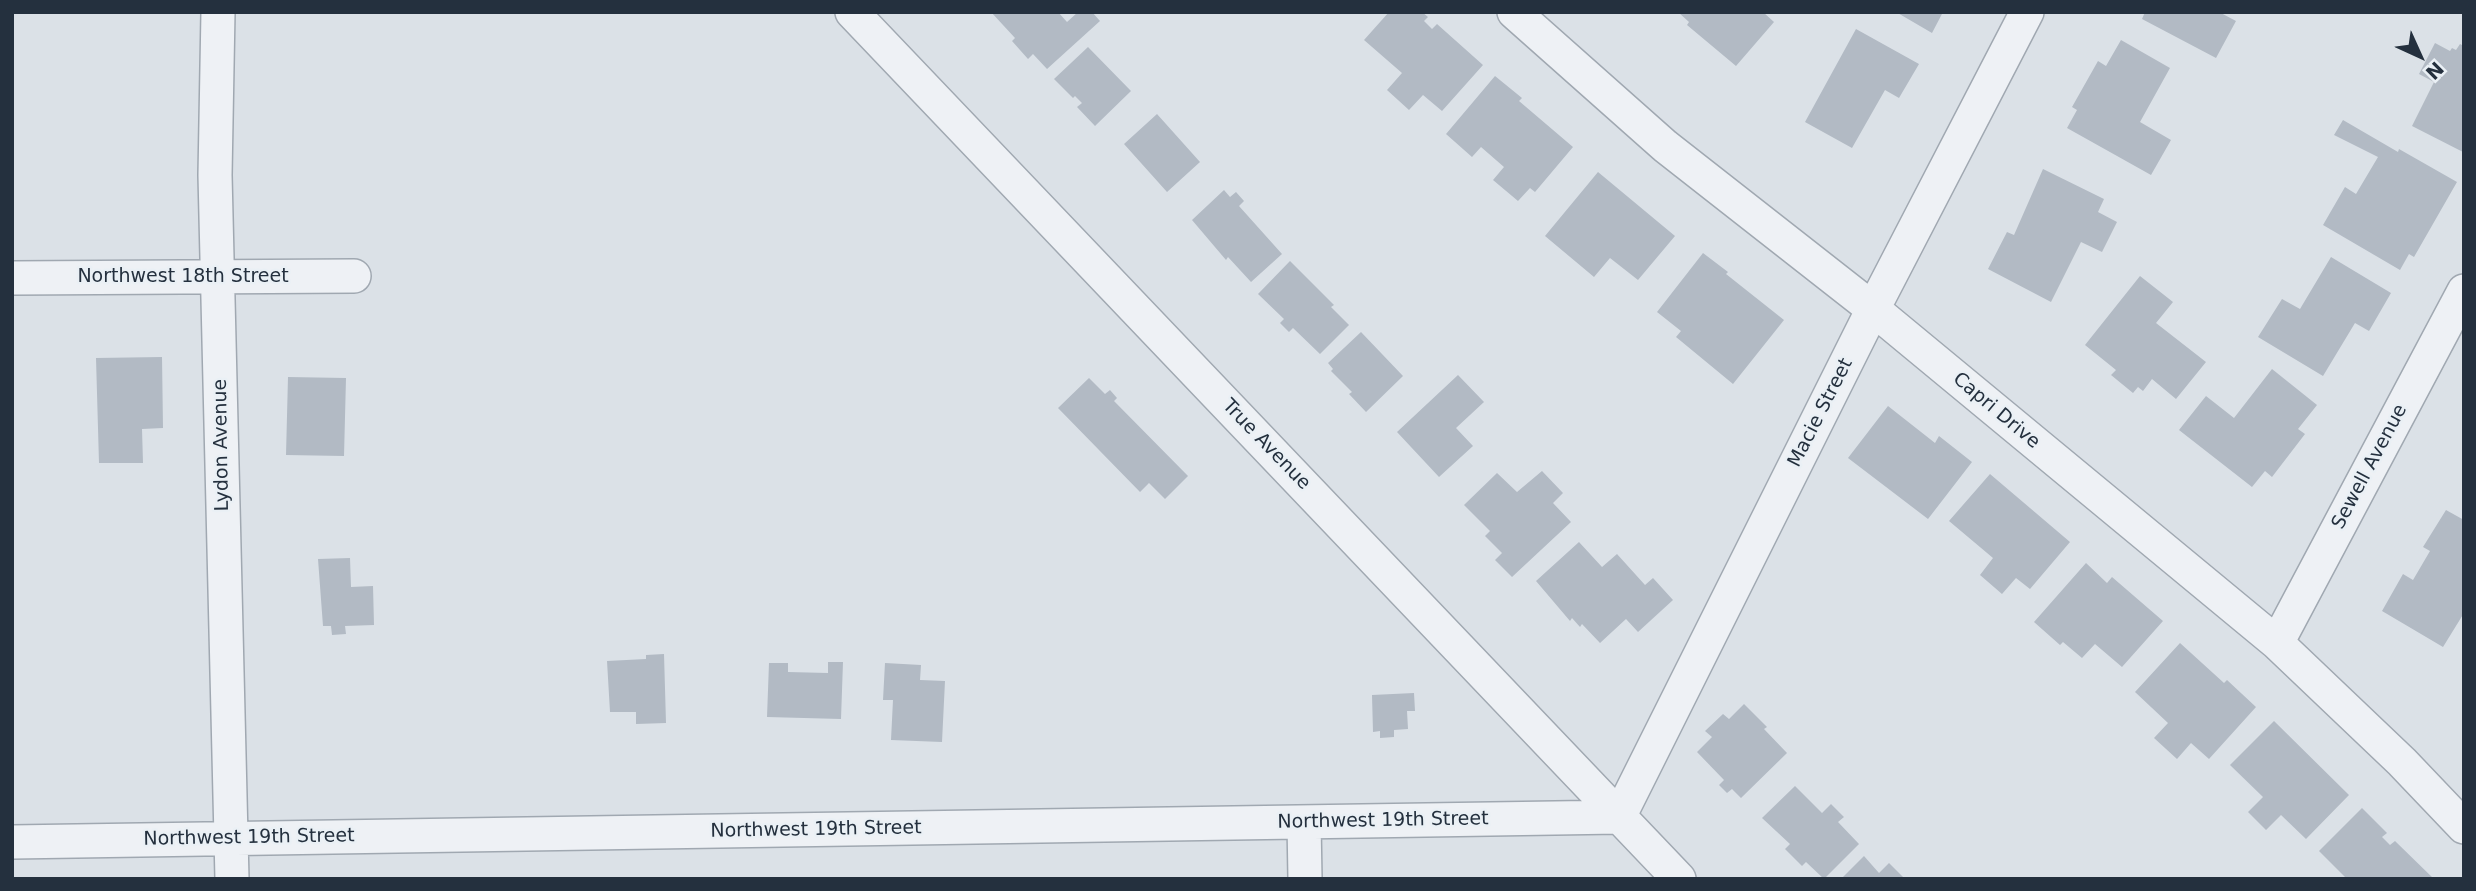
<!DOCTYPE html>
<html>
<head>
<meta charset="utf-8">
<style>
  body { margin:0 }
  #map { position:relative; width:2476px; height:891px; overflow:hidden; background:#dbe1e7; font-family:"DejaVu Sans",sans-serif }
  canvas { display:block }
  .frame { position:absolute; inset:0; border:14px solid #24303e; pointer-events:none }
  .north { position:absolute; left:2385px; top:21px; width:70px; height:70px; -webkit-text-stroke:5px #eaf0f5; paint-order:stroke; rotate:135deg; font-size:19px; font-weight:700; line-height:28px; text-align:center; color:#24303e }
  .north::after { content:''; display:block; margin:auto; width:24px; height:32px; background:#24303e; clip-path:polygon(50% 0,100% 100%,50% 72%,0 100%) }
</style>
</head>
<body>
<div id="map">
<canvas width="2476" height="891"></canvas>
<div class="frame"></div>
<div class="north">N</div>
</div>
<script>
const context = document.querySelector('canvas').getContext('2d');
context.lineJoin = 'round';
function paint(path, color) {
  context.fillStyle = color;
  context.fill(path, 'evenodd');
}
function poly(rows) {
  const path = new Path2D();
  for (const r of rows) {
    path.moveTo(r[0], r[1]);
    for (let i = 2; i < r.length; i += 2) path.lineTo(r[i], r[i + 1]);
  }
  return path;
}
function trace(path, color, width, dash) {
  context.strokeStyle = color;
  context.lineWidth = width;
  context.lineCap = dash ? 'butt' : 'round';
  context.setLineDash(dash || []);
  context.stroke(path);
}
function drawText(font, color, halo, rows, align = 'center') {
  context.font = font + ' "DejaVu Sans",sans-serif';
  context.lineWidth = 5;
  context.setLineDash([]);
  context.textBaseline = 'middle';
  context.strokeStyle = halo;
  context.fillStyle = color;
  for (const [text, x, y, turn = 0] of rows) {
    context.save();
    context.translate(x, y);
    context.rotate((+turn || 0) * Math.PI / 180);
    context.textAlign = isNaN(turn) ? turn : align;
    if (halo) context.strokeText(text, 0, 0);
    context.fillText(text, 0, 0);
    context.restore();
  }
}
paint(poly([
  [991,12,1058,12,1067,22,1078,12,1092,12,1100,21,1047,69,1033,54,1028,59,1012,41,1015,38],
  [1389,12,1422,12,1428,17,1424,21,1432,29,1437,24,1483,65,1442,111,1423,95,1409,110,1387,90,1402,73,1364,40],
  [1678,12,1763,12,1774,22,1736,66,1687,25,1689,22],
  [1896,12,1943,12,1932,33],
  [2145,12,2219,12,2236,21,2216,58,2142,19],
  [1856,29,1919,64,1899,98,1885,90,1852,148,1805,122],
  [2121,40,2170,68,2140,122,2171,140,2151,175,2067,128,2077,110,2072,107,2098,61,2106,66],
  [2435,43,2450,51,2452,48,2456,50,2460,44,2464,46,2463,152,2412,126,2434,82,2419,74],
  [1088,47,1131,91,1095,126,1077,107,1082,103,1075,96,1073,98,1054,79],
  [1495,76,1522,98,1519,101,1573,147,1535,192,1530,188,1518,201,1493,180,1504,167,1481,147,1472,157,1446,134],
  [1157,114,1200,162,1167,192,1124,144],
  [2343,120,2398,152,2399,149,2457,182,2414,257,2409,254,2400,270,2323,225,2345,187,2356,194,2378,157,2334,135],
  [2043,169,2104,199,2098,212,2117,222,2102,252,2081,242,2051,302,1988,269,2007,232,2014,235],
  [1598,172,1675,236,1638,280,1610,258,1594,277,1545,236],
  [1224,190,1230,197,1236,192,1244,201,1239,206,1282,254,1251,282,1228,257,1226,260,1192,220],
  [1703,253,1728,272,1726,274,1784,320,1733,384,1676,337,1681,331,1657,312],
  [2331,257,2391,293,2369,331,2355,323,2323,376,2258,337,2282,299,2300,309],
  [1290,261,1334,305,1331,307,1349,325,1320,354,1293,328,1289,332,1280,323,1284,319,1258,294],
  [2140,276,2173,302,2156,323,2206,362,2176,399,2152,379,2143,391,2138,387,2133,393,2111,375,2116,370,2085,345],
  [1361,332,1403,376,1366,412,1349,394,1352,392,1331,371,1333,369,1328,363],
  [162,357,163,428,142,429,143,463,99,463,96,358],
  [2272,369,2317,405,2298,429,2305,434,2272,477,2265,471,2252,487,2179,430,2206,396,2234,418],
  [1458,375,1484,402,1456,428,1473,446,1439,477,1397,432],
  [288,377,346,378,344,456,286,455],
  [1089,378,1105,394,1110,390,1117,398,1114,401,1188,476,1165,499,1149,483,1140,492,1058,408],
  [1888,406,1935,443,1939,436,1972,462,1928,519,1848,458],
  [1542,471,1563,493,1553,503,1571,522,1512,577,1495,560,1502,553,1485,536,1490,531,1464,505,1497,473,1517,492],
  [1990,474,2070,542,2030,589,2016,578,2002,594,1980,575,1993,558,1949,521],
  [2446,510,2464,520,2464,613,2443,647,2382,611,2403,574,2413,580,2430,551,2423,547],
  [1579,542,1602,567,1617,554,1645,585,1653,578,1673,600,1638,632,1626,619,1600,643,1582,624,1580,627,1572,618,1570,621,1536,581],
  [350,558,351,587,373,586,374,625,345,626,346,634,332,635,331,626,323,626,318,559],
  [2086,563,2107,583,2112,577,2163,621,2122,667,2095,644,2082,658,2063,642,2060,645,2034,622],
  [2180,643,2224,683,2227,680,2256,707,2209,759,2191,743,2177,759,2154,738,2168,723,2135,692],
  [664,654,666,723,636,724,636,712,610,712,607,661,646,659,646,655],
  [828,662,843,662,841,719,767,717,769,663,788,663,788,672,828,673],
  [885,663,921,665,920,680,945,681,942,742,891,740,893,700,883,700],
  [1414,693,1415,711,1407,711,1408,729,1394,730,1394,737,1380,738,1380,731,1373,732,1372,695],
  [1744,704,1767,727,1764,729,1787,753,1741,798,1732,789,1727,793,1719,785,1724,780,1697,752,1712,737,1705,731,1723,714,1729,719],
  [2274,721,2349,795,2306,839,2281,815,2266,830,2248,812,2263,797,2230,765],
  [1795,786,1822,813,1831,804,1844,817,1838,822,1859,844,1824,879,1806,862,1802,866,1785,849,1790,844,1762,818],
  [2362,808,2387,833,2382,837,2390,845,2395,841,2434,879,2347,879,2319,851],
  [1864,856,1879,873,1889,863,1905,879,1841,879]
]), '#b2bac4');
const minor = poly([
  [218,12,215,175,232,879],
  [852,12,1679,879],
  [1514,12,1665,146,1873,309,2277,643,2402,762,2464,827],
  [12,278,354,276],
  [2277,643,2464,291],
  [1304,822,1305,879],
  [12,842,1619,817,1873,309,2027,12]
]);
trace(minor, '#a0a8b1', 36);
trace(minor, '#eef1f5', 33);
drawText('19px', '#24303e', '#eaf0f5', [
  ["Northwest 18th Street",183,277],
  ["Capri Drive",1996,411,40],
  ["Macie Street",1821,413,-63],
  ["Lydon Avenue",222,445,-91],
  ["True Avenue",1266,445,46],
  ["Sewell Avenue",2370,467,-62],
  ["Northwest 19th Street",1383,821,-1],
  ["Northwest 19th Street",816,830,-1],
  ["Northwest 19th Street",249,838,-1]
]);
</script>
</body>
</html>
